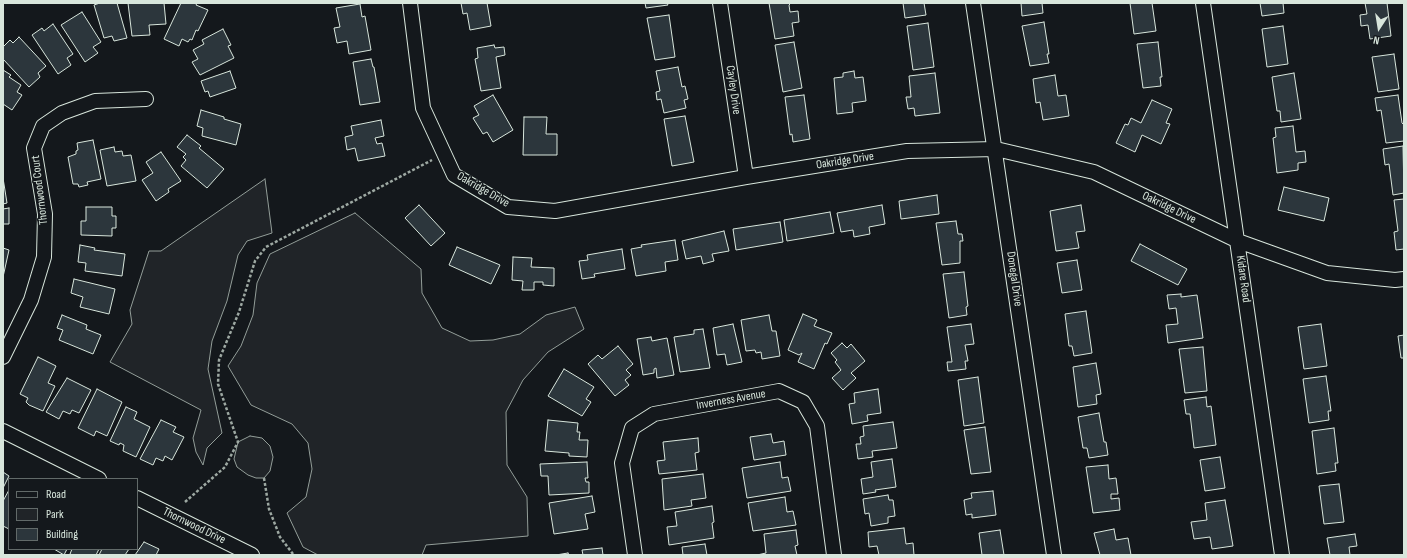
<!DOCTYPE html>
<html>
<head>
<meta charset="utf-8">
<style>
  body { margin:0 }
  #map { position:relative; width:1407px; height:558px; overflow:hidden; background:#14181c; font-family:"Sofia Sans Condensed",sans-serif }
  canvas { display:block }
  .frame { position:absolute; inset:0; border:4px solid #d8e6dc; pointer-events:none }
  .legend { position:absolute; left:8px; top:478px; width:130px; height:72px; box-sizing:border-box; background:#14181c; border:1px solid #626a69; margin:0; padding:5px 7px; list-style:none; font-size:12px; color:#d8e6dc }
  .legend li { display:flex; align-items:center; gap:8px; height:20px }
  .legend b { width:20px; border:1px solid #626a69 }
  .north { position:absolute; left:1359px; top:8px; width:40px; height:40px; -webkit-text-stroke:3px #14181c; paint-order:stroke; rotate:192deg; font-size:11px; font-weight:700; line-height:16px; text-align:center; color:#d8e6dc }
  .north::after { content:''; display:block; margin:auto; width:14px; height:18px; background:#d8e6dc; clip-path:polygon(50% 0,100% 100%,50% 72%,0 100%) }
</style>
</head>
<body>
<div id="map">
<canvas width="1407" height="558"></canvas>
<div class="frame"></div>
<ul class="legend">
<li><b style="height:5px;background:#14181c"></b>Road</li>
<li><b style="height:11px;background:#202428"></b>Park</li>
<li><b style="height:11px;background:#2c363c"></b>Building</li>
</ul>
<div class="north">N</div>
</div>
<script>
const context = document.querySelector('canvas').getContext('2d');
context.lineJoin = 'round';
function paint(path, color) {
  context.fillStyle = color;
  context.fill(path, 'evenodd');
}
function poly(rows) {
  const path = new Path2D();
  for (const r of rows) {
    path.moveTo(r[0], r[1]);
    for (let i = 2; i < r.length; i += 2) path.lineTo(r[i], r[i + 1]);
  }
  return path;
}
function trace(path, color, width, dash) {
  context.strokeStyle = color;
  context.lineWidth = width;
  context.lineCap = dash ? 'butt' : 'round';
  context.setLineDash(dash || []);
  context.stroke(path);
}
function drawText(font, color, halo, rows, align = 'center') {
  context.font = font + ' "Sofia Sans Condensed",sans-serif';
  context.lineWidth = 3;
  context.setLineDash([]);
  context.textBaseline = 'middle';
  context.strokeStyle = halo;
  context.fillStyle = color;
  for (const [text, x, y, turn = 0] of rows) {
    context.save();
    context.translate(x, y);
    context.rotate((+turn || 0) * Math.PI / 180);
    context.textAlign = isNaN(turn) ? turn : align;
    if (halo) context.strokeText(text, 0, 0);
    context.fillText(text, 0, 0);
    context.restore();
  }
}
const green = poly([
  [265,179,272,233,247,241,238,255,227,301,212,341,208,369,222,433,207,448,203,465,196,452,193,438,201,410,110,362,132,324,130,310,149,251,161,251,265,179],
  [355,213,421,269,422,293,442,328,470,341,493,340,520,334,546,315,575,307,584,329,548,352,523,380,506,412,507,465,527,497,528,536,426,545,422,555,318,555,303,547,287,513,306,497,312,469,308,443,292,424,251,405,228,366,241,346,253,315,257,283,270,254,355,213],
  [250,436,262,438,270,446,273,457,270,471,264,478,256,478,248,475,237,467,234,459,238,442,250,436]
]);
paint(green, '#202428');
trace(green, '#939e99', 1);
const building = poly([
  [100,3,117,3,127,38,114,41,112,36,104,38,94,5,100,3],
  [128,3,164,3,166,24,149,25,150,35,132,36,128,3],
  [181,3,197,3,196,5,208,10,198,31,196,30,192,40,190,39,188,42,182,39,179,46,164,39,181,3],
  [461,3,487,3,491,26,470,30,467,13,463,14,461,3],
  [645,3,667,3,668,5,646,8,645,3],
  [769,3,791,3,789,5,790,12,798,11,799,22,792,23,794,36,775,39,769,3],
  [903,3,924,3,926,15,905,18,903,3],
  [1021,3,1042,3,1043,13,1022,16,1021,3],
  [1130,3,1152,3,1156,31,1134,34,1130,3],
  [1260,3,1283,3,1284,13,1262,16,1260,3],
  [1365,3,1387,3,1391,36,1370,39,1368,25,1361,26,1360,15,1367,14,1365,3],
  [360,4,362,17,365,16,371,50,349,54,347,41,337,43,334,28,340,27,336,8,360,4],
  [82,12,101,42,93,47,98,53,85,62,61,25,82,12],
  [669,15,675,57,655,60,647,18,669,15],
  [1044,22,1049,54,1047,54,1049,63,1030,66,1022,26,1044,22],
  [928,23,934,67,913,70,907,26,928,23],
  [53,24,73,54,67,58,71,65,58,74,32,35,42,28,44,31,53,24],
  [1283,26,1288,64,1267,67,1262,29,1283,26],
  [223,29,231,45,228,46,234,58,200,75,192,62,198,59,193,50,204,44,202,40,223,29],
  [19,37,46,66,38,73,40,77,29,87,3,59,3,47,10,40,13,43,19,37],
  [794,42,802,88,783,92,775,45,794,42],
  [1158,42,1162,77,1160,77,1161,86,1143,88,1137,44,1158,42],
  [494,45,495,48,504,47,505,55,496,57,501,88,481,91,475,59,478,58,477,48,494,45],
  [1394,54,1399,89,1378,92,1372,57,1394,54],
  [371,59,373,67,374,67,380,102,360,105,353,62,371,59],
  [678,67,682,87,685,86,688,99,684,100,686,108,664,113,661,99,657,100,656,92,660,91,656,71,678,67],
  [3,70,11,75,9,77,21,85,17,92,22,95,12,110,3,104,3,70],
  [230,71,236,88,210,97,208,91,205,92,201,81,230,71],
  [854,71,855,78,863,77,866,101,852,103,853,112,837,114,834,78,843,77,843,73,854,71],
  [935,73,940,113,915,116,914,108,908,109,906,97,911,97,909,76,935,73],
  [1294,73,1301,119,1281,122,1280,111,1277,111,1272,77,1294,73],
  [1055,75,1058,96,1066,95,1069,116,1043,120,1040,102,1036,103,1033,79,1055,75],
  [493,95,513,130,493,142,487,132,483,134,473,118,479,115,474,106,493,95],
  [804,95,810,139,793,142,792,134,790,135,785,97,804,95],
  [1398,95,1402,123,1404,125,1404,141,1386,143,1381,110,1377,111,1375,98,1398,95],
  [1152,100,1172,109,1166,123,1170,124,1161,144,1142,135,1135,152,1116,143,1125,124,1128,125,1131,118,1141,123,1152,100],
  [201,110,224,117,224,119,241,124,236,145,202,136,203,128,197,126,201,110],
  [685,116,694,162,672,166,664,119,685,116],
  [524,117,547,117,546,134,557,134,557,155,523,155,524,117],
  [381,120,384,136,375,138,377,144,382,143,385,156,358,161,355,148,347,150,345,137,353,135,351,126,381,120],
  [1293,126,1296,152,1305,151,1306,162,1298,163,1298,170,1277,173,1273,138,1276,137,1275,128,1293,126],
  [187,135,201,146,199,148,224,169,207,188,181,166,186,160,183,157,186,154,177,147,187,135],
  [93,140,101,179,87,182,88,185,79,187,78,184,73,184,68,157,76,154,76,151,78,150,77,143,93,140],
  [1403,146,1404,193,1393,195,1389,164,1385,165,1383,149,1403,146],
  [114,147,115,152,122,151,123,156,131,155,136,181,107,186,100,150,114,147],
  [161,152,181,181,168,189,169,192,156,201,142,180,153,173,146,162,161,152],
  [3,178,7,203,3,204,3,178],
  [1284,187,1329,198,1324,221,1278,210,1284,187],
  [937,195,939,214,901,219,899,201,937,195],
  [1404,199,1404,249,1396,250,1394,232,1398,231,1394,200,1404,199],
  [419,205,445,233,431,246,405,218,419,205],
  [882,205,885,224,869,227,870,234,854,237,853,230,841,232,837,213,882,205],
  [1081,205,1085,231,1076,232,1079,248,1056,251,1050,211,1081,205],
  [86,207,112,207,112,216,116,216,116,228,112,228,112,236,81,235,81,221,86,221,86,207],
  [9,208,9,224,3,224,3,209,9,208],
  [830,212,834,233,787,241,784,220,830,212],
  [956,221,958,234,962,234,963,241,960,241,960,263,942,265,936,223,956,221],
  [780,222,783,242,736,250,733,229,780,222],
  [724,231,729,251,712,254,714,261,703,264,701,256,686,259,682,241,724,231],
  [675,240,678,260,665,262,666,271,636,276,631,249,642,247,641,245,675,240],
  [1140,244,1187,269,1178,285,1131,261,1140,244],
  [80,245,95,248,94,250,125,254,122,276,85,271,86,263,78,262,80,245],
  [457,247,500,265,491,284,449,265,457,247],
  [3,248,9,250,3,277,3,248],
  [622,249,625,269,594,274,595,277,582,279,579,261,588,260,587,255,622,249],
  [513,257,532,258,531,267,554,268,554,286,543,285,543,282,534,282,534,290,522,290,523,281,512,280,513,257],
  [1077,260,1082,290,1062,293,1057,263,1077,260],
  [964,272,968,306,966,307,967,315,949,318,943,274,964,272],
  [74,279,115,289,109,314,80,307,83,297,71,293,74,279],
  [1181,294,1181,297,1197,295,1203,338,1168,343,1166,325,1178,324,1176,308,1169,309,1167,295,1181,294],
  [1086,311,1092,353,1074,356,1072,346,1069,346,1065,314,1086,311],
  [803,314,817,320,814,326,832,333,827,344,825,343,814,369,798,362,802,353,799,355,788,350,803,314],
  [62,315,87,325,86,329,101,335,93,354,59,340,63,330,57,328,62,315],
  [769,315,772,331,776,331,780,356,762,359,761,352,756,353,755,350,746,351,741,320,769,315],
  [733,324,742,362,727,365,725,354,717,355,713,328,733,324],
  [971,324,974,344,965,345,968,361,965,361,966,369,948,371,947,362,952,362,947,327,971,324],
  [1321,324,1327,366,1304,369,1298,327,1321,324],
  [703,329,710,368,680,372,674,337,694,334,694,330,703,329],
  [1404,335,1404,358,1401,358,1398,336,1404,335],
  [651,337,652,341,667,338,674,375,657,378,656,368,654,369,654,373,643,375,637,339,651,337],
  [842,343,847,348,851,344,865,361,851,373,856,378,843,390,832,378,841,370,835,362,837,360,831,353,842,343],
  [618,346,633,364,626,370,631,375,625,380,629,385,615,396,588,364,598,355,602,359,618,346],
  [1203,347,1207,391,1185,393,1179,349,1203,347],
  [38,357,56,366,48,383,55,386,43,411,29,405,26,402,28,398,20,394,38,357],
  [1096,363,1101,394,1096,395,1097,404,1078,407,1073,367,1096,363],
  [564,369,594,387,586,399,591,402,582,416,548,396,564,369],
  [1326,376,1331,411,1328,411,1329,420,1309,423,1303,379,1326,376],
  [978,377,984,423,964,426,958,380,978,377],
  [67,378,91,390,79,413,72,410,70,414,63,411,59,419,46,412,67,378],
  [97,389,122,402,107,436,96,431,94,436,78,428,97,389],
  [878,389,881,413,867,415,868,421,852,424,849,404,855,403,854,393,878,389],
  [1206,397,1207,407,1211,406,1216,445,1194,448,1190,414,1186,414,1184,400,1206,397],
  [126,407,137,412,134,419,150,427,136,457,123,451,124,445,120,443,119,445,110,441,126,407],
  [1099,413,1104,442,1106,442,1108,455,1089,458,1087,448,1083,448,1078,417,1099,413],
  [161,420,176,427,173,432,184,437,172,460,165,456,163,461,156,458,153,465,140,459,161,420],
  [548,420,578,423,577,432,580,432,579,440,588,440,587,457,569,456,569,453,545,451,548,420],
  [893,422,897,448,872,451,873,457,858,459,856,444,861,444,860,437,864,436,863,426,893,422],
  [985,427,991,472,971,474,964,430,985,427],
  [1334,428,1338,463,1335,463,1336,471,1317,474,1312,431,1334,428],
  [771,434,773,443,784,441,786,455,754,460,750,437,771,434],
  [698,438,699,452,695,453,697,470,659,474,657,461,665,460,663,442,698,438],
  [1220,457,1225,488,1205,491,1200,460,1220,457],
  [892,459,896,487,875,490,876,492,863,494,861,479,873,477,871,462,892,459],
  [587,462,588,478,585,478,586,482,589,482,589,493,549,495,548,476,541,476,540,464,587,462],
  [780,462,782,478,788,477,791,491,747,498,742,468,780,462],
  [1108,465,1109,479,1116,478,1118,494,1111,494,1111,499,1119,498,1120,510,1093,513,1086,467,1108,465],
  [3,472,9,476,3,488,3,472],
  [703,474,706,498,691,500,692,506,664,510,662,479,703,474],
  [1339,484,1344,522,1324,524,1319,486,1339,484],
  [9,490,9,529,3,526,3,501,9,490],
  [993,491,996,515,972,518,972,514,966,515,964,500,972,498,971,493,993,491],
  [888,495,889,500,893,500,895,516,888,517,888,523,871,526,869,513,865,514,863,499,888,495],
  [592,496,595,512,585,514,588,529,554,534,549,503,592,496],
  [785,497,787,512,793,511,796,525,753,531,748,503,785,497],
  [1225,500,1233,546,1212,549,1210,537,1194,539,1191,522,1207,520,1205,503,1225,500],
  [712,506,714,522,712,523,714,538,669,545,667,527,677,526,675,512,712,506],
  [904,528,906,544,913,543,914,555,879,555,877,546,869,547,868,532,904,528],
  [1114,529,1116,540,1128,538,1131,555,1100,555,1094,533,1114,529],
  [796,530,798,545,795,546,797,555,757,555,766,553,764,534,796,530],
  [1000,530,1004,555,982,555,979,533,1000,530],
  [1355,534,1357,546,1349,547,1350,555,1330,555,1327,538,1355,534],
  [144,542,159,549,156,555,135,555,144,542],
  [705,544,707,555,683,555,682,547,705,544],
  [602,548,603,555,583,555,582,550,602,548],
  [54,549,67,549,64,555,54,549],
  [72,549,99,549,96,555,73,555,70,554,72,549],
  [102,549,129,549,125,555,99,555,102,549],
  [568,553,569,555,556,555,568,553]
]);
paint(building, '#2c363c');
trace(building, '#d8e6dc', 1);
const street = poly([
  [410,3,423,108,454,175,508,207,555,211,746,177,907,151,996,149,1094,172,1238,241,1327,273,1395,280,1404,279],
  [720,3,746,177],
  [973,3,1054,555],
  [1203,3,1282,555],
  [3,357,31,300,44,257,45,214,34,148,43,126,62,113,95,101,146,99],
  [3,431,99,479],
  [137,498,252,555],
  [635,555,622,463,632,428,654,414,779,391,803,402,817,426,834,555]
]);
trace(street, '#d8e6dc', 16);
trace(poly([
  [264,478,269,509,280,537,293,554],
  [185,502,225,467,238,442,218,384,219,360,239,312,255,261,266,247,432,160]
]), '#9da8a2', 2.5, [3, 2]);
trace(street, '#14181c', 14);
drawText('12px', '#d8e6dc', '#14181c', [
  ["Cayley Drive",733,90,82],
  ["Oakridge Drive",845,161,-9],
  ["Thornwood Court",40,190,-97],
  ["Oakridge Drive",483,190,30],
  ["Oakridge Drive",1169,208,26],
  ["Donegal Drive",1014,279,82],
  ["Kidare Road",1243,279,82],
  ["Inverness Avenue",731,400,-10],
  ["Thornwood Drive",194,526,26]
]);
</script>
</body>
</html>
